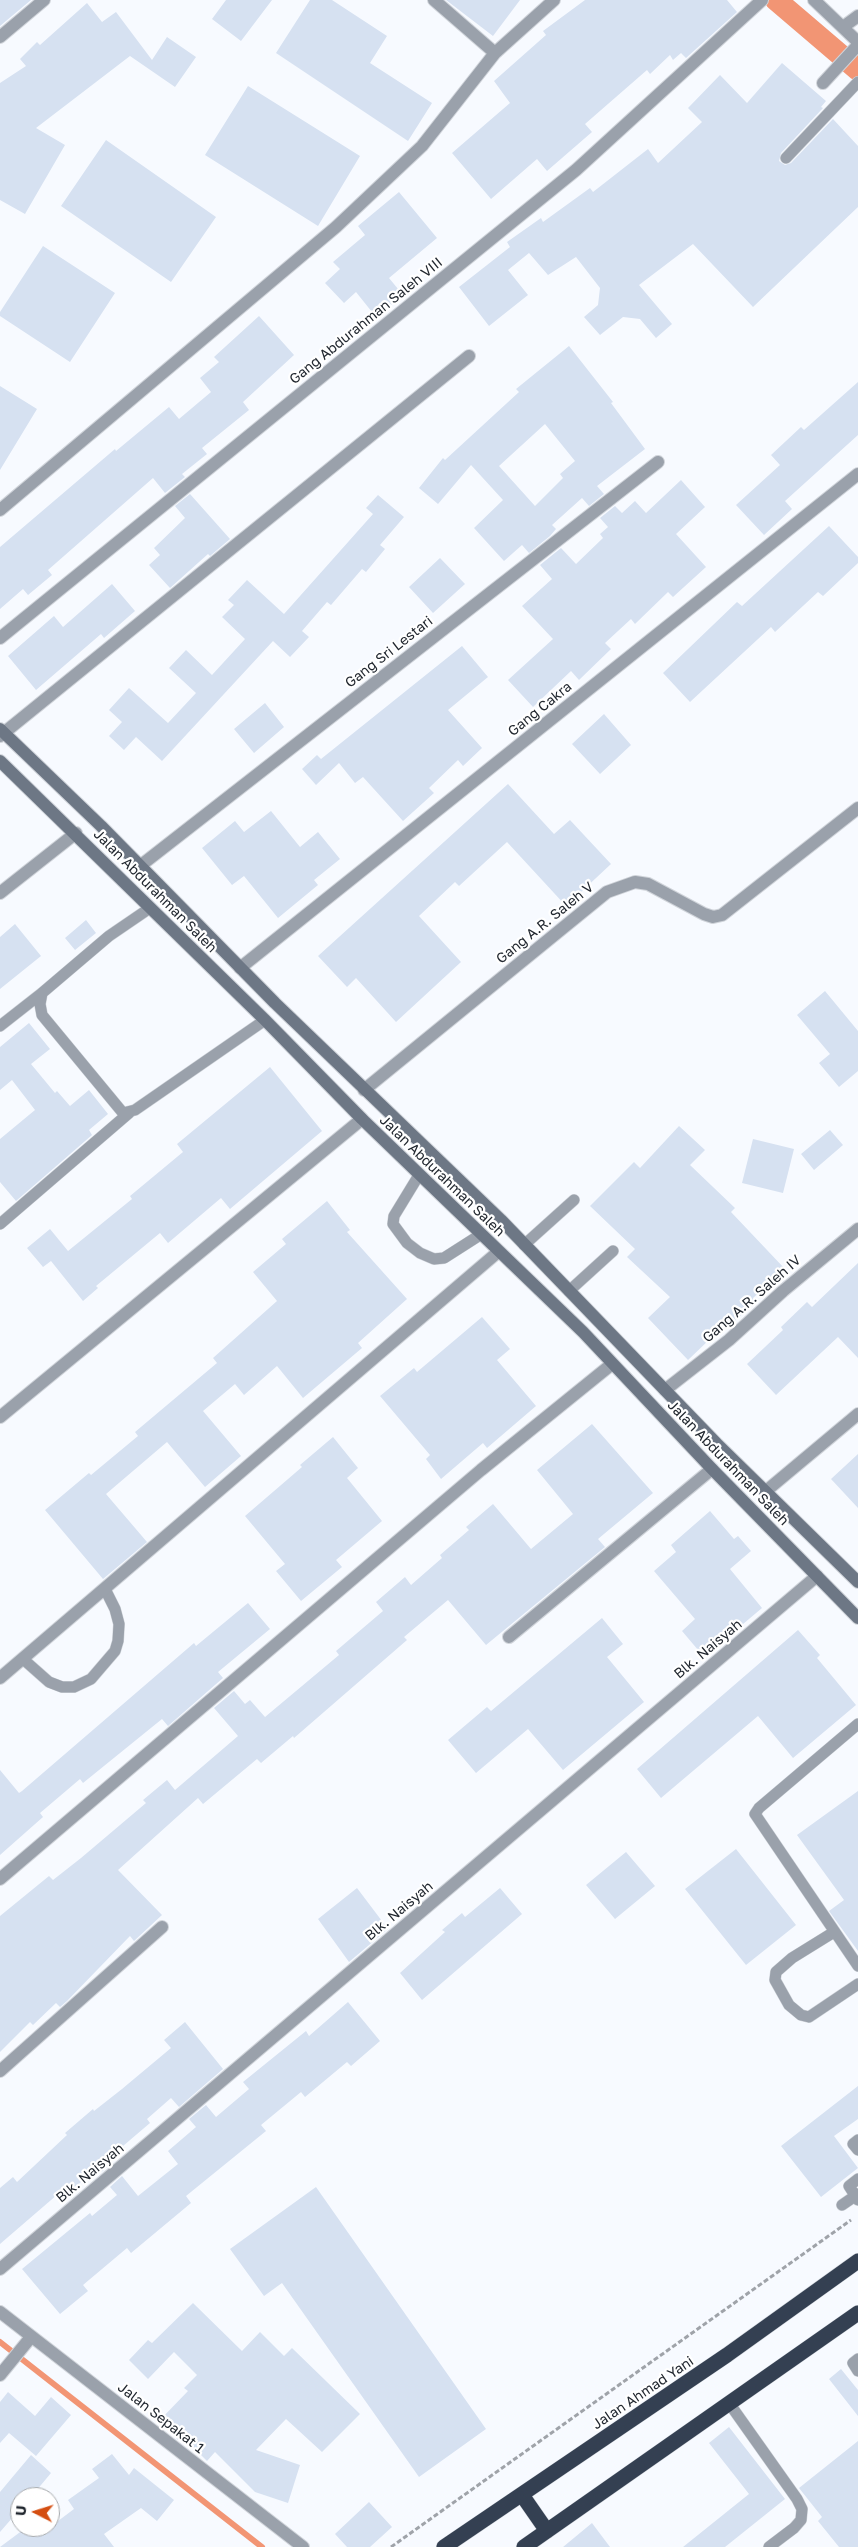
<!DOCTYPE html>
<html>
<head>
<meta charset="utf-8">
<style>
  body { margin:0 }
  #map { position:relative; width:858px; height:2547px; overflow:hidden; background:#f7faff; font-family:"Golos Text",sans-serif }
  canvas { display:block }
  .north { position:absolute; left:10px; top:2487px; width:50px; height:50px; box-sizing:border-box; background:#fff; border:1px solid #a6a9ac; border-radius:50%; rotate:275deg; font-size:14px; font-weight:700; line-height:20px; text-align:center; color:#21272f }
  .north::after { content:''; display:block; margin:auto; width:18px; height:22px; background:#d44e11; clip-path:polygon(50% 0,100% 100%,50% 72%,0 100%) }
</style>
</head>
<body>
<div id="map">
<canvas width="858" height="2547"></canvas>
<div class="north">U</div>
</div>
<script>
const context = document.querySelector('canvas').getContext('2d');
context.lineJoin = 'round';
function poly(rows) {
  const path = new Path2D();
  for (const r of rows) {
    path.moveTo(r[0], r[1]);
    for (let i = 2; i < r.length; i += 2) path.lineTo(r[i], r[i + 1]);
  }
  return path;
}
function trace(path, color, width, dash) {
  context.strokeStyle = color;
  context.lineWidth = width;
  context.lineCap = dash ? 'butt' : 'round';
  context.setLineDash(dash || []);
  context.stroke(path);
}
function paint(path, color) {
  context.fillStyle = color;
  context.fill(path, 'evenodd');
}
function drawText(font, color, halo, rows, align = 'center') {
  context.font = font + ' "Golos Text",sans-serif';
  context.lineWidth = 4.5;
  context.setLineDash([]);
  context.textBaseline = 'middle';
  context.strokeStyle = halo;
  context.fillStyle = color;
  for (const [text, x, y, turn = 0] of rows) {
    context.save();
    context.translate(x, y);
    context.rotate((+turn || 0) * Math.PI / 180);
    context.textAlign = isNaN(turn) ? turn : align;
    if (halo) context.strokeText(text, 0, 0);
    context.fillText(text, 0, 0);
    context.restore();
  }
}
trace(poly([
  [0,2342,262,2547]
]), '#f29574', 6);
trace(poly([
  [776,0,858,70]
]), '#f29574', 22);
paint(poly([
  [0,0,31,0,0,26],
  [226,0,272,0,241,41,212,19],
  [310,0,332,0,387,36,370,63,432,103,408,141,276,53],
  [446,0,520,0,493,36],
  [585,0,727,0,737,12,686,58,681,53,673,60,670,55,650,74,647,70,585,124,592,132,547,171,537,159,491,199,452,153,510,103,494,81,546,35,543,31],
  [87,3,102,22,116,12,152,60,167,37,196,57,175,87,130,56,36,128,65,145,25,214,0,200,0,83,26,66,20,59,37,42,40,45],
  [782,63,826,101,821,107,823,108,781,153,779,161,785,165,791,163,833,119,858,146,858,207,753,307,693,244,639,285,672,324,656,338,640,319,623,317,600,335,584,317,598,305,600,288,576,257,548,275,529,253,508,270,528,295,489,326,459,287,510,247,507,242,541,218,543,222,590,188,593,192,648,149,658,163,702,122,688,108,720,75,747,103],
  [248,86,360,156,318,226,205,155],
  [106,140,216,217,171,282,61,206],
  [399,192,437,238,389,278,403,295,376,317,356,292,344,303,325,283,340,269,333,262,365,235,358,226],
  [43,246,115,293,70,362,0,316,0,312],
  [259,316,294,355,243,402,249,410,202,448,207,454,182,474,185,477,165,493,153,478,48,570,52,575,28,595,23,589,0,609,0,547,115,449,116,451,169,407,179,419,211,392,200,378,219,362,214,357],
  [569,346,613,402,611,403,645,449,597,486,604,494,589,506,582,498,552,525,556,529,550,536,529,553,522,545,504,561,474,528,503,500,471,465,438,504,419,488,443,458,445,460,519,392,516,389],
  [545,424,575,461,560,474,563,478,535,506,499,466],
  [858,382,858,435,785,501,792,509,764,535,736,505,780,465,771,455,801,427,804,430],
  [0,386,37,409,0,470],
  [681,480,705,507,676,534,706,567,673,597,668,592,635,624,631,619,605,643,611,649,579,680,571,671,533,707,508,680,553,639,522,606,552,579,540,565,561,548,576,564,603,538,600,534,608,527,600,518,615,506,622,513,635,501,646,513],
  [190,494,230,539,210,556,208,554,170,588,149,565,160,555,154,548,185,518,175,506],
  [378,495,404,517,380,545,385,549,366,572,362,569,331,605,327,602,302,631,309,637,290,657,273,641,162,761,136,737,124,750,109,736,122,722,109,710,129,688,168,723,196,693,169,668,186,650,212,675,245,639,222,617,234,605,228,600,247,580,284,614,373,514,366,508],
  [829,526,858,557,858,563,823,596,818,592,775,632,771,627,690,702,663,673,737,602,742,606],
  [440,558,465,584,433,613,409,587],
  [112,584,135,611,104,638,101,634,36,690,8,656,54,616,63,627],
  [462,646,488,677,448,710,482,748,463,766,458,760,429,788,434,793,403,821,363,777,355,783,339,763,316,785,302,769,317,755,321,759],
  [265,703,284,727,254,753,234,729],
  [604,714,631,745,600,774,572,744],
  [508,784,554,834,570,820,611,864,566,906,507,842,459,886,455,882,419,916,461,962,396,1022,356,978,347,987,318,956],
  [271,811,300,847,318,832,340,859,314,880,318,885,278,918,244,876,232,885,202,848,235,821,244,832],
  [86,920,96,933,75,950,65,938],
  [15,924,41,956,0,989,0,937],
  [825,991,858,1031,858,1071,839,1087,819,1063,830,1054,797,1015],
  [29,1023,50,1049,31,1064,55,1093,57,1091,70,1106,89,1090,108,1114,89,1130,92,1135,16,1201,0,1182,0,1139,35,1110,12,1080,0,1090,0,1047],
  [270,1067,322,1131,230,1209,221,1198,168,1243,160,1233,96,1286,98,1288,83,1301,51,1261,43,1267,27,1248,50,1229,68,1251,132,1199,130,1196,183,1152,177,1144],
  [679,1126,705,1150,690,1165,735,1208,731,1212,785,1269,753,1298,756,1301,735,1321,732,1318,688,1360,648,1318,670,1297,627,1257,635,1249,590,1206,634,1162,640,1168],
  [830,1130,843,1145,814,1170,801,1154],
  [753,1139,794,1149,783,1193,742,1183],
  [327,1201,350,1230,347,1232,407,1299,358,1343,362,1348,303,1398,277,1366,244,1395,235,1384,203,1411,241,1456,205,1487,167,1442,106,1494,147,1542,103,1579,45,1510,89,1473,91,1475,138,1436,135,1432,217,1363,213,1358,277,1301,253,1272,286,1244,282,1239],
  [858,1263,858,1358,838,1337,776,1395,747,1364,783,1330,781,1327,807,1302,812,1307],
  [482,1317,510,1349,497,1360,536,1406,487,1448,483,1443,441,1479,426,1459,430,1455,380,1396,414,1368,417,1372],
  [592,1424,653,1493,598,1539,605,1547,486,1645,448,1600,404,1637,407,1640,294,1738,293,1736,261,1763,257,1759,203,1804,198,1798,118,1870,162,1915,134,1941,130,1936,67,2001,60,2007,56,2003,33,2025,30,2022,0,2052,0,1916,49,1876,53,1880,81,1858,146,1803,143,1800,167,1780,175,1790,238,1736,214,1708,234,1691,245,1704,250,1700,265,1717,339,1655,336,1651,383,1611,376,1602,405,1577,411,1585,442,1558,440,1555,469,1530,466,1527,493,1504,531,1549,573,1514,537,1470],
  [333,1437,358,1468,347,1478,382,1521,336,1560,342,1567,301,1601,276,1571,285,1564,245,1516,302,1467,300,1465],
  [858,1454,858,1508,831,1479],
  [710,1511,734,1539,738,1536,751,1551,730,1569,762,1608,704,1657,682,1631,695,1619,654,1571,676,1552,671,1545],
  [248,1603,270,1629,218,1672,223,1678,168,1726,162,1719,83,1783,80,1779,40,1813,43,1817,0,1855,0,1770,19,1793,22,1791,194,1643,196,1646],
  [602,1618,623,1644,607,1657,644,1702,563,1770,528,1729,476,1773,448,1740,487,1707,491,1711],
  [798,1630,820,1655,817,1658,856,1705,793,1758,758,1716,661,1798,637,1769],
  [858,1791,858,1951,829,1911,844,1900,797,1835],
  [736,1849,796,1925,746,1965,685,1889],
  [626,1852,655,1886,615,1919,586,1885],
  [357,1888,388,1929,349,1962,318,1919],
  [500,1888,522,1914,422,2000,400,1973,445,1932,442,1930,462,1913,465,1917],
  [348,2002,380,2041,351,2066,347,2062,305,2097,301,2092,261,2125,266,2131,186,2196,191,2203,131,2253,127,2248,83,2285,88,2291,60,2314,22,2269,90,2213,92,2216,117,2195,110,2187,122,2176,138,2196,178,2164,168,2151,196,2127,189,2119,206,2105,216,2117,249,2089,243,2082,306,2031,309,2036],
  [185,2022,223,2069,179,2107,171,2098,147,2119,150,2123,123,2146,125,2148,110,2162,111,2164,99,2174,96,2170,61,2198,58,2194,0,2244,0,2188,13,2177,17,2182,67,2135,65,2133,93,2109,94,2111,122,2089,171,2048,164,2040],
  [858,2086,858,2119,834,2136,858,2168,821,2197,781,2146],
  [316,2187,486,2429,419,2477,282,2283,264,2296,230,2249],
  [193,2303,242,2351,260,2332,284,2356,292,2348,360,2414,322,2452,286,2419,256,2450,300,2465,288,2503,255,2492,215,2452,207,2461,182,2436,178,2440,159,2421,188,2391,184,2388,197,2375,174,2352,148,2379,129,2360,148,2340,152,2343],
  [841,2369,858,2390,858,2416,829,2379],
  [8,2392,35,2416,51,2397,71,2415,36,2456,9,2433,0,2443,0,2402],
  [729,2427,785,2499,725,2547,683,2547,749,2494,709,2443],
  [858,2441,858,2547,839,2547,818,2521,822,2517,799,2488],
  [112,2454,129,2475,134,2468,174,2500,157,2521,141,2508,104,2534,114,2547,0,2547,27,2527,50,2527,74,2509,68,2500,99,2478,92,2469],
  [31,2455,51,2473,31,2497,20,2497,20,2509,0,2532,0,2492],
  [369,2502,392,2527,370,2547,347,2547,335,2534],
  [592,2523,610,2547,563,2547]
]), '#d6e1f1');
const lane = poly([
  [786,158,858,82],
  [150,908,109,936,42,993,40,1004,42,1015,123,1113,135,1110,265,1020],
  [0,1026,42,993],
  [419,1175,394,1216,393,1224,407,1243,420,1253,434,1259,444,1258,480,1235],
  [0,1224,129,1113],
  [524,1245,574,1200],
  [569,1291,613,1251],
  [23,1659,49,1682,62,1687,74,1687,91,1679,115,1651,118,1641,119,1624,115,1609,105,1589],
  [858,1724,759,1808,755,1814,858,1966],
  [834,1932,792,1958,776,1972,775,1980,789,2005,801,2015,809,2017,858,1984],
  [858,2140,853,2144,858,2150],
  [858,2179,849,2186,858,2200],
  [842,2205,858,2194],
  [858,2359,853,2363,858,2371],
  [729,2403,797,2499,802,2509,801,2520,794,2528,769,2547]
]);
const street = poly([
  [434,0,495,53],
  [814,0,858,42],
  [843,27,858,16],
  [0,37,44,0],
  [823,83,858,45],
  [0,510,336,227,422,146,495,53,554,0],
  [0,638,576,170,762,0],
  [0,736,469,356],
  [140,866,658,462],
  [0,893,76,833],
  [240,968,858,474],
  [364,1090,607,892,635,882,648,884,704,914,713,917,722,915,858,808],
  [665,1390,729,1340,783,1291,858,1229],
  [0,1417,362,1119],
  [766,1491,858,1414],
  [509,1637,712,1469],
  [0,1678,498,1252],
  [0,1879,481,1470,612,1364],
  [0,2071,162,1927],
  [0,2269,817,1576],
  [0,2312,303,2547],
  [0,2375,31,2337]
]);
const secondary = poly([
  [0,729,101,826,275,1003,501,1220,717,1444,858,1582],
  [0,761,265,1020,362,1119,583,1332,712,1469,858,1618]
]);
const highway = poly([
  [522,2495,547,2531],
  [444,2547,727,2355,858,2261],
  [524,2547,858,2313]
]);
trace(lane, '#d0d4da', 12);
trace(street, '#d0d4da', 14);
trace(secondary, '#d0d4da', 14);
trace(highway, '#d0d4da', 16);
trace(poly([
  [391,2547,851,2220]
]), '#9fa3a9', 3, [5, 2.5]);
trace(lane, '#9aa1ab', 11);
trace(street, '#9aa1ab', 12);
trace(secondary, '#6d7785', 12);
trace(highway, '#344052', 15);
drawText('14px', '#21272f', '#fff', [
  ["Gang Abdurahman Saleh VIII",366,321,-39],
  ["Gang Sri Lestari",389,652,-38],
  ["Gang Cakra",540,709,-39],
  ["Jalan Abdurahman Saleh",155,891,45],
  ["Gang A.R. Saleh V",545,923,-39],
  ["Jalan Abdurahman Saleh",442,1176,44],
  ["Gang A.R. Saleh IV",752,1299,-41],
  ["Jalan Abdurahman Saleh",728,1463,46],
  ["Blk. Naisyah",708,1649,-40],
  ["Blk. Naisyah",399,1911,-40],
  ["Blk. Naisyah",90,2173,-40],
  ["Jalan Ahmad Yani",643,2393,-34],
  ["Jalan Sepakat 1",161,2418,38]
]);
</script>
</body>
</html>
